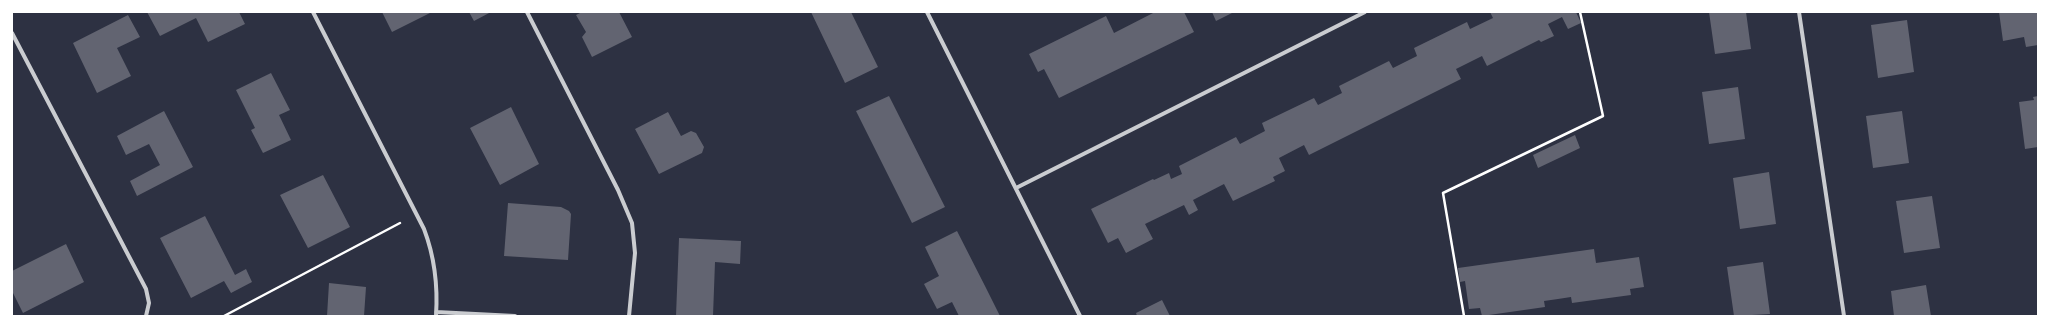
<!DOCTYPE html>
<style>
body{margin:0}
#map{position:relative;width:2050px;height:328px;overflow:hidden;background:#2d3142;font-family:"DM Sans",sans-serif}
canvas{display:block}
.frame{position:absolute;inset:0;border:13px solid #fff;pointer-events:none}
</style>
<div id="map">
<canvas width="2050" height="328"></canvas>
<div class="frame"></div>
</div>
<script>
const g = document.querySelector('canvas').getContext('2d');
g.lineJoin = 'round';
function fill(path, color) {
  g.fillStyle = color;
  g.fill(path, 'evenodd');
}
function trace(path, color, width, dash) {
  g.strokeStyle = color;
  g.lineWidth = width;
  g.lineCap = dash ? 'butt' : 'round';
  g.setLineDash(dash || []);
  g.stroke(path);
}
fill(new Path2D(`
 M147,12h92l6,12 -37,18 -12,-24 -36,18z
 M382,12h50l-40,20z
 M469,12h22l-17,9z
 M582,12h37l13,25 -40,20 -10,-20 4,-5 -10,-17z
 M811,12h40l27,55 -33,16z
 M1155,12h29l10,20 -135,66 -15,-29 -6,3 -9,-18 77,-38 8,17z
 M1212,12h22l-18,9z
 M1490,12h86l5,11 -13,6 -6,-12 -14,7 6,12 -13,6 -2,-2 -52,26 -5,-10 -26,13 5,10 -152,76 -5,-10 -25,13 6,13 -12,6 2,4 -42,20 -9,-17 -31,16 5,10 -9,5 -5,-10 -39,19 8,15 -27,14 -8,-15 -10,5 -17,-34 62,-30 1,1 15,-7 2,6 11,-5 -3,-8 57,-29 4,7 25,-13 -3,-8 52,-25 4,7 24,-12 -3,-7 50,-25 4,7 24,-12 -3,-8 53,-26 3,7 23,-11z
 M1709,12h37l5,37 -36,5z
 M1999,12h39v33l-12,2 -2,-10 -21,4z
 M128,15l12,22 -23,11 14,28 -34,17 -24,-50z
 M1907,20l7,52 -36,6 -7,-53z
 M271,73l19,37 -11,5 12,25 -28,13 -12,-23 4,-2 -19,-38z
 M1738,87l7,52 -36,5 -7,-52z
 M889,96l56,111 -33,16 -56,-112z
 M2038,96v51l-13,2 -6,-47 15,-2 -1,-3z
 M511,107l28,57 -39,21 -30,-57z
 M164,111l29,56 -56,29 -7,-15 30,-16 -11,-21 -23,11 -9,-19z
 M1902,111l7,52 -36,5 -7,-52z
 M668,112l13,24 10,-5 5,2 8,14 -2,6 -43,21 -24,-45z
 M1575,135l5,13 -42,20 -5,-13z
 M1769,172l7,52 -36,5 -7,-51z
 M323,175l27,52 -42,21 -28,-53z
 M1932,196l8,52 -36,5 -8,-52z
 M508,203l53,4 8,4 2,3 -3,46 -64,-4z
 M205,216l30,59 11,-6 6,13 -21,11 -7,-12 -33,17 -31,-60z
 M957,231l28,55 15,30h-41l-7,-14 -15,7 -13,-25 15,-8 -14,-29z
 M679,238l62,3 -1,23 -25,-2 -2,54h-37z
 M66,244l18,38 -61,31 -11,-22v-20z
 M1594,249l2,14 43,-6 5,30 -14,2 1,6 -59,8 -1,-6 -13,2 -14,2 1,6 -63,9 -2,-8 -11,1 -4,-28 -5,1 -2,-14z
 M1763,262l7,52 -36,2 -7,-49z
 M329,283l37,4 -2,29h-37z
 M1926,285l5,31h-37l-3,-25z
 M1162,300l8,16h-33l-1,-3z`), '#626471');
trace(new Path2D(`
 M224,316l176,-93
 M1464,316l-21,-123 160,-77 -23,-104`), '#fff', 2.5);
trace(new Path2D(`
 M313,12l111,217c11,29 14,57 12,87
 M527,12l91,178 14,33 3,30 -6,63
 M927,12l153,304
 M1799,12l45,304
 M12,33l134,256 3,14 -3,13
 M1016,188l349,-176
 M436,312l79,4`), '#caccd0', 4);
</script>
